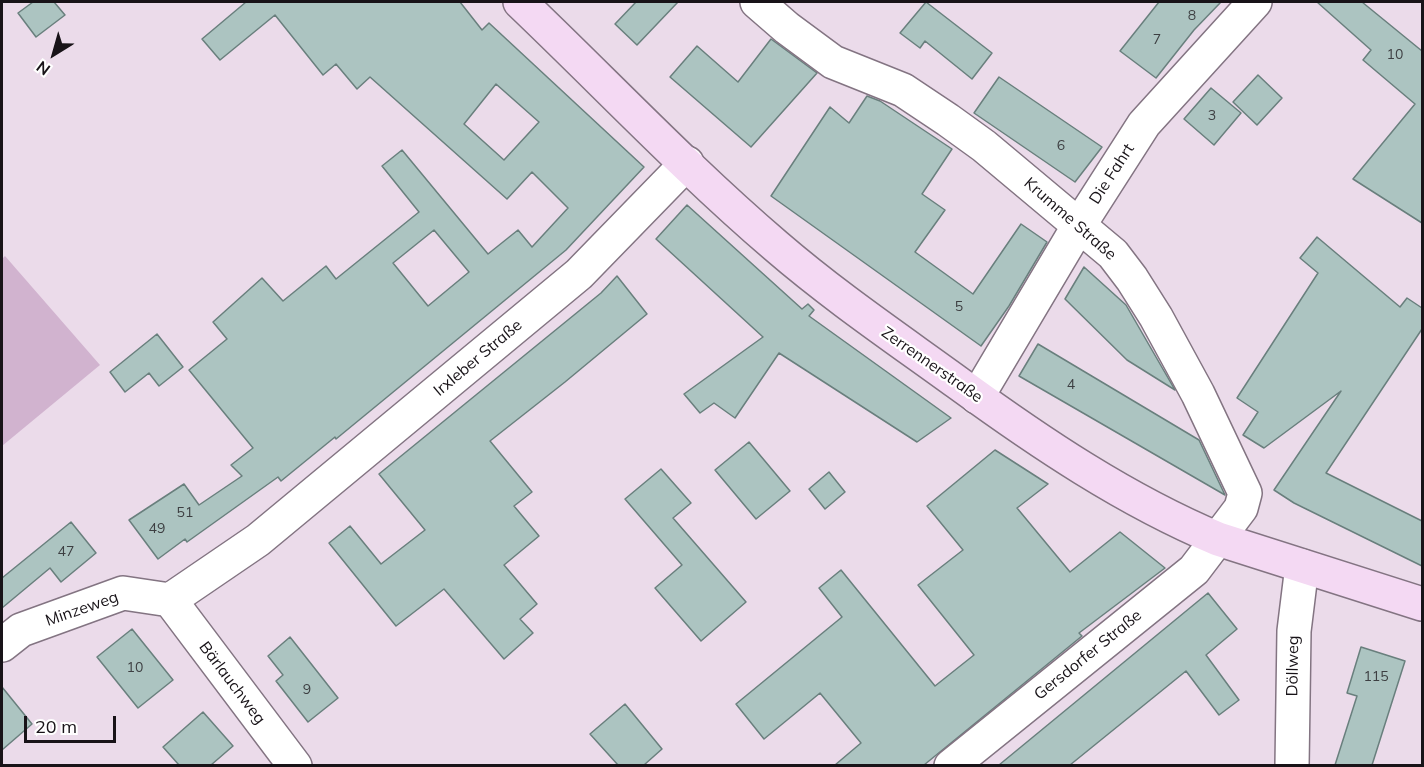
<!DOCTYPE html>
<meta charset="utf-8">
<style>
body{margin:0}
#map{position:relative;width:1424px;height:767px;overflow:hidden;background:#ebdbea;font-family:Mulish,sans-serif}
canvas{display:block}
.frame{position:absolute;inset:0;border:3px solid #181318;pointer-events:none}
.north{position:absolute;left:24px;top:24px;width:60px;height:60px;-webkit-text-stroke:4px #fff;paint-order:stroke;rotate:217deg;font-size:16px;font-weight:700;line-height:24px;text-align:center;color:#181318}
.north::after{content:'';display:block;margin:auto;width:21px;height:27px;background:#181318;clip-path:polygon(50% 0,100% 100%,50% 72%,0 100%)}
.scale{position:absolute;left:24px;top:716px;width:92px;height:27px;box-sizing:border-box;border:3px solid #181318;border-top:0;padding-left:8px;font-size:18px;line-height:21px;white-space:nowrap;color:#181318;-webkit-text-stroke:4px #fff;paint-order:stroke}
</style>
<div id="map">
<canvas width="1424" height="767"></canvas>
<div class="frame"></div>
<div class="north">N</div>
<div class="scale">20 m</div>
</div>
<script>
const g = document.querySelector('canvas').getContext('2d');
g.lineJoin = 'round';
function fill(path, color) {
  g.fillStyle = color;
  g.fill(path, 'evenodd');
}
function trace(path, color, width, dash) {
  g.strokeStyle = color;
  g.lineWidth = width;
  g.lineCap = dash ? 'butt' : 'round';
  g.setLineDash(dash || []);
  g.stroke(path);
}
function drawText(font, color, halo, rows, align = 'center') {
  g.font = font + ' Mulish,sans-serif';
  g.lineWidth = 4.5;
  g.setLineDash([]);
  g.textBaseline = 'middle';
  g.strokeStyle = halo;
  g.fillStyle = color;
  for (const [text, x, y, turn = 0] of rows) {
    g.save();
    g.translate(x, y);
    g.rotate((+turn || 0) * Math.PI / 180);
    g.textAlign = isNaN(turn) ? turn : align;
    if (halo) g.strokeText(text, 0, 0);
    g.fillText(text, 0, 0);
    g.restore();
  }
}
fill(new Path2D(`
 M5,256l95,109 -98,81v-187z`), '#d1b3cf');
const building = new Path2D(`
 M33,2h21l11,13 -29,22 -18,-24z
 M246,2h214l22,28 7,-7 155,144 -78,83 -230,189 -1,-2 -54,44 -3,-4 -91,65 -2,-3 -27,20 -29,-39 55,-36 15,21 43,-29 -11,-11 22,-17 -64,-78 38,-31 -14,-17 49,-44 21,23 43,-35 10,13 83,-67 -37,-46 20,-16 86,104 30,-24 14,17 36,-39 -36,-36 -25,27 -137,-122 -13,12 -21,-25 -13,11 -48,-60 -55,45 -18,-21zM496,84l43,38 -35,38 -40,-36zM434,230l35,42 -41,34 -35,-43z
 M636,2h42l-41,43 -22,-21z
 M926,2l66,51 -20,26 -47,-38 -5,7 -20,-15z
 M1159,2h62l-27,28 -38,48 -36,-27z
 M1317,2h45l60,49v172l-69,-44 62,-75 -52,-44 8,-10z
 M771,39l46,34 -66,74 -81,-70 27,-31 41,36z
 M1258,75l24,23 -25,27 -24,-23z
 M999,77l103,70 -27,35 -101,-69z
 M1211,88l30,25 -27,32 -30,-26z
 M867,96l13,5 72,48 -30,45 23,16 -30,42 58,42 48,-70 26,18 -38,64 -28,40 -210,-150 59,-89 19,16z
 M687,205l115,104 6,-5 6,6 -5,6 142,102 -34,24 -138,-89 -44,65 -21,-15 -14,10 -16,-19 79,-57 -107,-98z
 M1317,237l83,70 7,-9 15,10v21l-96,144 96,48v45l-128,-63 -20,-13 67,-99 -77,57 -21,-13 15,-23 -21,-14 81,-125 -18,-15z
 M1084,267l42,38 49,85 -48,-30 -62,-61z
 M617,276l30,38 -82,68 -75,59 42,51 -18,14 25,30 -35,29 33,39 -17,15 13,14 -29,26 -60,-70 -48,37 -67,-83 21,-17 31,38 44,-34 -46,-56 222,-181z
 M157,334l26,33 -24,19 -10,-13 -24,19 -15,-20z
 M1038,344l161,96 26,55 -206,-119z
 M749,442l41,49 -34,28 -41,-49z
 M995,450l53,34 -31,24 53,64 50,-40 45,36 -86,65 3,3 -158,129h-89l26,-22 -41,-50 -56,46 -28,-35 106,-87 -23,-29 22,-18 94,116 39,-31 -56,-70 45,-35 -36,-44z
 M661,469l30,34 -18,15 73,84 -45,39 -46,-53 27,-23 -57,-66z
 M829,472l16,20 -20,17 -16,-20z
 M71,522l25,31 -35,29 -11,-14 -48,40v-30z
 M1208,593l29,36 -31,26 33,45 -20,15 -33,-44 -116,94h-71z
 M132,629l41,51 -35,28 -41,-51z
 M290,637l48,61 -30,24 -32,-41 7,-6 -15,-19z
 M1361,647l44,14 -33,104h-37l22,-69 -10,-3z
 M2,687l30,37 -30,26z
 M625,704l37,45 -18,16h-26l-28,-31z
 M203,712l30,34 -22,19h-32l-16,-18z`);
fill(building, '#acc4c1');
trace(building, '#697f7d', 1.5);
const street = new Path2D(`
 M757,2l30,26 46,34 70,28 45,30 36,26 129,108 19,25 24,38 42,77 47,99 -4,15 -47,62 -243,196
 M977,397l101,-170 66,-103 111,-122
 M170,600l125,166
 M2,645l19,-15 102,-37 47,7 88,-60 321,-266 108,-111
 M1292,766l2,-135 8,-65`);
const secondary = new Path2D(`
 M520,2c85,81 167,168 256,244 58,50 120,92 182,137 81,59 167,117 260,156l204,65`);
trace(street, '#837482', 36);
trace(secondary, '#837482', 36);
trace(street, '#fff', 33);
trace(secondary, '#f4d9f3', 33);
drawText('14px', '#3d3f42', null, [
 ["8",1192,16],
 ["7",1157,40],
 ["10",1395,55],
 ["3",1212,116],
 ["6",1061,146],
 ["5",959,307],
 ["4",1071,385],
 ["51",185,513],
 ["49",157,529],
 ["47",66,552],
 ["10",135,668],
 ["115",1376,677],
 ["9",307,690]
]);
drawText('16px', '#181318', '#fff', [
 ["Die Fahrt",1112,174,-57],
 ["Krumme Straße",1070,219,41],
 ["Irxleber Straße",478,358,-40],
 ["Zerrennerstraße",932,365,35],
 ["Minzeweg",82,609,-19],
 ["Gersdorfer Straße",1088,655,-39],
 ["Döllweg",1293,666,-89],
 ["Bärlauchweg",232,683,53]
]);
</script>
